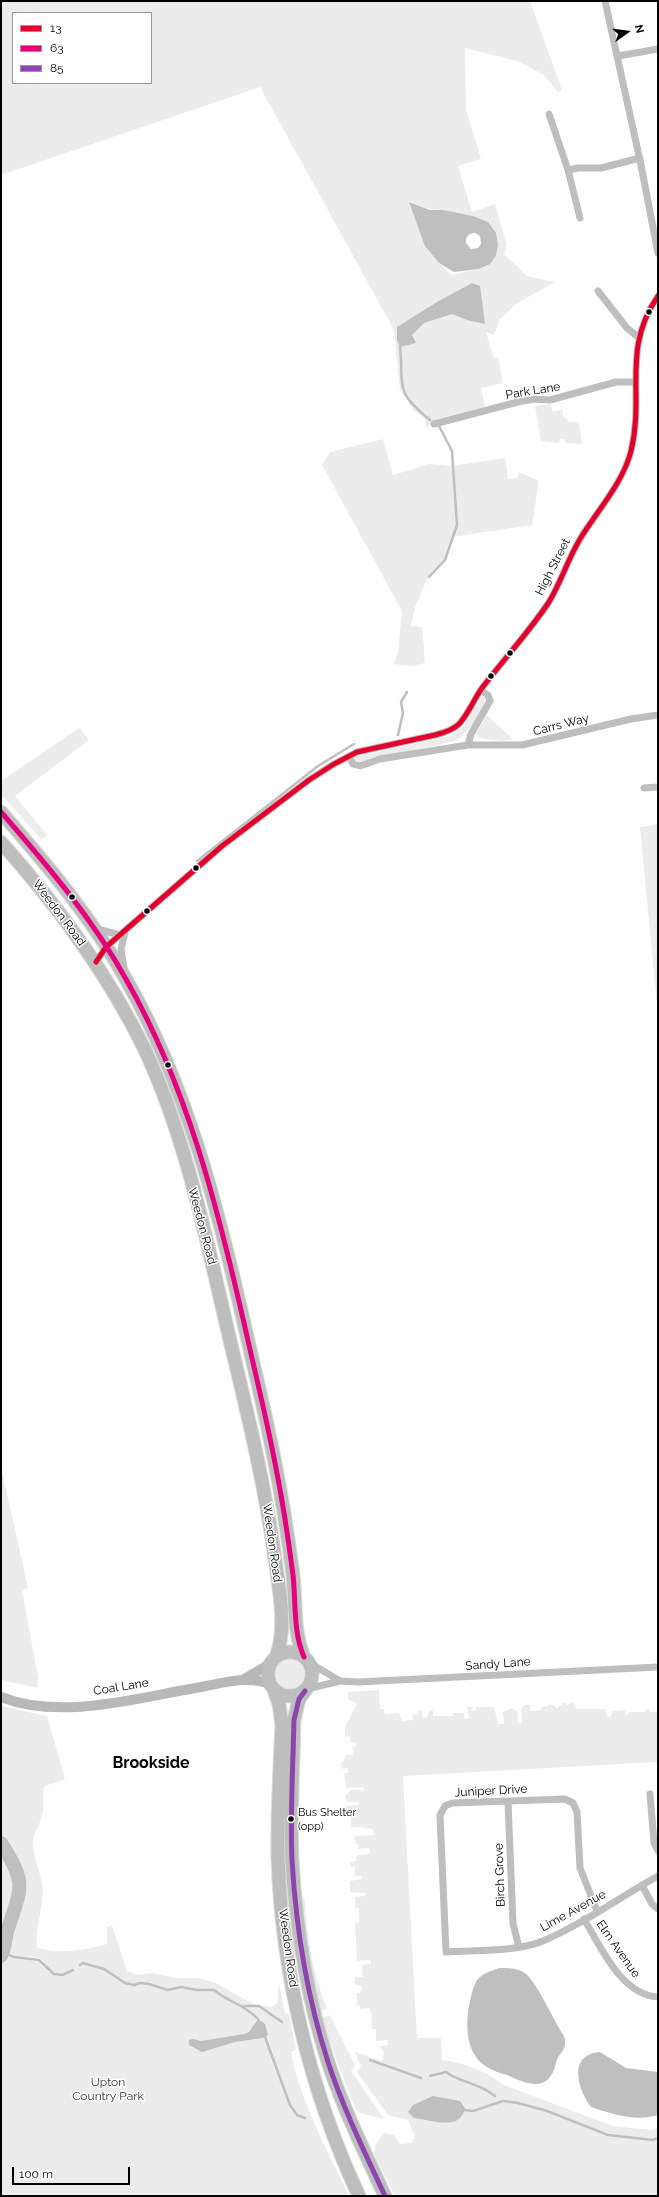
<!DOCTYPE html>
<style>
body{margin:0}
#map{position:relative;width:659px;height:2197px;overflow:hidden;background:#fff;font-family:Raleway,sans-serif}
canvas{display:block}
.frame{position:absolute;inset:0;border:2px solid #000;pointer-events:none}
.legend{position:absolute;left:12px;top:12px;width:140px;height:72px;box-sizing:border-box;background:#fff;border:1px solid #999;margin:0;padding:5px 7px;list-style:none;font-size:12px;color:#000}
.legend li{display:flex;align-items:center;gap:8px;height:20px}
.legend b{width:20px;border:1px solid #999}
.north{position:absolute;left:607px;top:12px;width:40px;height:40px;-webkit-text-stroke:3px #fff;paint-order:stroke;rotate:76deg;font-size:11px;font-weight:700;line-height:16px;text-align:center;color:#000}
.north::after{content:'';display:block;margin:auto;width:14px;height:18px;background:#000;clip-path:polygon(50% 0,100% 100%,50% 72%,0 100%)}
.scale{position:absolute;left:12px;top:2167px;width:118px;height:18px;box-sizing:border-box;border:2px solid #000;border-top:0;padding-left:5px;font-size:12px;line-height:14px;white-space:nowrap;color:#000;-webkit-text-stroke:3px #fff;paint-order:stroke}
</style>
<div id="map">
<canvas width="659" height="2197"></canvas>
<div class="frame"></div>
<ul class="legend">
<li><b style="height:5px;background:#e4002b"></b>13</li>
<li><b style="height:5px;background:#e5007d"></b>63</li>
<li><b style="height:5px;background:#8e44ad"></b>85</li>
</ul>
<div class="north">N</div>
<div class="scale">100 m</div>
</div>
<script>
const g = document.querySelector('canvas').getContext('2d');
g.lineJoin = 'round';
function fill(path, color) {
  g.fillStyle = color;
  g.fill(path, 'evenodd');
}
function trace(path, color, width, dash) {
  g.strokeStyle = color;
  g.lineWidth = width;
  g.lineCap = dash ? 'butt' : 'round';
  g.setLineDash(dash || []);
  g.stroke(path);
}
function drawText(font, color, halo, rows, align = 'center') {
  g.font = font + ' Raleway,sans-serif';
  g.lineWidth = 3;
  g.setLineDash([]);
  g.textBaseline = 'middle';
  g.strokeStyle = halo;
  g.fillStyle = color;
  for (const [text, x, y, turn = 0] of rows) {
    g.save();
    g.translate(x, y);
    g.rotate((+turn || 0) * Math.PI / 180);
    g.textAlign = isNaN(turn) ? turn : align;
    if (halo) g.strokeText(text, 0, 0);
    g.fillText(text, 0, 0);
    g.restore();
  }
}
fill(new Path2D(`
 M1,1h529l32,89 -4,2 -14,-17 -26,-14 -53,-13 1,61 15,50 -23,7 14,46 23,-8 12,41 -3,9 23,22 28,6 -39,22 -16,15 -6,16 -8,-3 8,26 4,-1 5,26 -22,5 4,19 -49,12 -10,9 -1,-10 -11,-7 -14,-22 -6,-59 -134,-243 -259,88zM13,13h138v70h-138zM411,202c19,10 41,10 62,14l23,39 -18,14 -27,6 -12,-12z
 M551,404l2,8 9,-3 2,9h3l1,4h11l3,22 -17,-1v-4l-5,-1 -1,5 -18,-2 -6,-35z
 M383,439l10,36 36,-11 22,2 54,-8 3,21 9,-1 2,-6 20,9 -7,44 -80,12 -8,23 -16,17 -13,30 -4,19 11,1 3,36 -13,3 -18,-2 4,-12 4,-41 -80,-146 8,-13z
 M486,696c1,13 -20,39 -31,45l-96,21 -4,-2 1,-3 95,-21 13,-10 18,-29z
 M487,715l26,24 -11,2 -23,-3 -3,-5z
 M79,728l10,12 -74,56 32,39 -5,5 -41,-46v-13z
 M658,824v192l-18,-189z
 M1,1467l27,121 -6,2 16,87 -1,11 -36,-8z
 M274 1674a16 16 0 1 1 32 0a16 16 0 1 1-32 0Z
 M379,1690l1,19h4l1,5 14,-1 3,8 11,-1 -1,-5 6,-1v-4h3l2,8 4,-1 2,-6 4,-1v6h20v-3h11v6l5,-1 -2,-11h5v4l4,-1v-3h18l4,17h6l-1,-12 9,-4 5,3 1,12h4l-1,-14 4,-4h5v6l11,-1v-3l7,-1v-2l7,2 2,3 2,-3h3l1,-3h3v3l7,-4 2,2 1,5h29l3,8 3,-1 1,-5 13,-1 1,6 3,-4h16l1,-3h4v3h8v50l-255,14 14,262h24l1,22c24,3 43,11 62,25l109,41 38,4 7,-2v68h-263l-21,-42 1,-8 9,-13 10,2 6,9 11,-1 4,-6 -7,-17 -20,-5 -31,-43 4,-6 -6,-14 27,9 2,-8 -4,-7 8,-1 -1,-5 -11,1v-12h-5l1,-12 -2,-9 -10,1v-4h-3v-12h3l2,-4v-3l-7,-2v-7h8l-1,-12 9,-1v-4l-14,1 -2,-38 4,-1v-14h-4v-11l10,-1v-3l-15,-1v-11l12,-2v-3h-7v-9h-4l-1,-5 6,-1 1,-6 13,-1 -1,-6 -11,1v-4l-3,-2 -1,-7 20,-1 -1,-6c-7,0 -14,-3 -22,-2v-12h4v-4l-9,1v-6l13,-1v-3h-12l-2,-7 3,-1 2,-4h14v-3l-18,1 -2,-15h4v-5l-6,1 -1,-7h2l3,-7h7v-8h3v-4l-6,-1v-6l-5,1v-10l12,-23 -9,-5v-7zM465,2108c-5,24 -34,12 -51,10z
 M1,1706l46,10 18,63 -20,7c-4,8 -1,16 -2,24 -1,10 -6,17 -9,26 -4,17 8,37 9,54 0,20 -8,39 -6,58 22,6 44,3 66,-3l4,-1v-17l5,-2 15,46 12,4 13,-2 23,5h24l17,5 37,21 18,3 6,-4 2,-20 6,31h4l7,36 -5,2c9,50 37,98 58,144h-348v-353c7,11 16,23 19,36 4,21 -13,53 -17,73l11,5 31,6c-6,-12 -30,0 -37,-13l16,-60 -6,-23 -17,-30z
 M303,1898h2c1,39 8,75 22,111l-9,3 -17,-108z
 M330,2015l25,50 -4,6 33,48 -24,-6 -5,-5 -35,-90z`), '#ececec');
fill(new Path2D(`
 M409,202l21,8h13l30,6 15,6 8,11 2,12 -2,10 -6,9 -12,5 -24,3 -15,-9 -14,-17zM475,233l5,3 1,8 -3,4 -7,1 -5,-6c-1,-6 3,-10 9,-10z
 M472,283l8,3 5,38 -18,-4 -15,-6 -28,9 -12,12 4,8 -16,4 -3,-7v-13l40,-25z
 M499,1968c9,0 20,0 27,6 11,9 28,47 38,62 4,16 -5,15 -8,27 -7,30 -28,22 -49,12 -7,-2 -14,-4 -20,-8 -22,-13 -22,-43 -17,-66 6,-23 6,-25 29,-33z
 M258,2019l7,5 3,11 -5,3 -28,4 -33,10 -13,-7v-5l4,-1 8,2 43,-7 5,-2z
 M600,2052l26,16 32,4v43c-21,7 -47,-1 -67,-8 -13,-18 -24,-52 9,-55z
 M433,2096l27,5 5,7c-5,24 -33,12 -51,10l-6,-6 5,-7z`), '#bfbfbf');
trace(new Path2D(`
 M400,347c4,40 -6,44 30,73
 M429,577l16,-17 12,-35 -5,-74 -13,-25
 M398,735l5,-22 -2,-11 6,-10
 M197,861l121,-95 36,-22
 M3,1952l11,5 25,3 15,14 8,1 11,-5
 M80,1965l3,-2 21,6 21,14 9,2 6,-2 9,1 19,6 13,-3 16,3h17c14,12 30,14 44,29
 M243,2006h16l23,16
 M265,2037l25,68 7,10 8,3
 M370,2060l51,18
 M430,2076l16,-4c14,11 32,10 49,24
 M464,2110l9,1 30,-10 15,2 29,8 61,24 45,5 5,-2`), '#bfbfbf', 2.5);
trace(new Path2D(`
 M1,1843c27,42 20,44 6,89 -2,8 -2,16 -6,24`), '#bfbfbf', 14);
const highway = new Path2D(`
 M1,812c46,53 92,107 126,169 60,106 90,224 117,342 10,45 21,89 30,135 8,39 14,78 19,117 3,27 0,57 11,82
 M1,842c56,63 106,130 143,206 40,85 60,180 81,271 18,77 38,154 49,233 4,31 14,76 2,105
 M268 1674a22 22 0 1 1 44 0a22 22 0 1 1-44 0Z
 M274,1690l5,14 3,21c-2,44 -5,89 -4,134 4,115 32,232 81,337
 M305,1691l-6,8 -5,21c-1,46 -4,93 -2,140 4,68 15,137 36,202 15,46 37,91 57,134`);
trace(highway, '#dbdbdb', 15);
trace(new Path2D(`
 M605,1l36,164 17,88
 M618,56l40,-7
 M549,114l19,56 12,48
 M568,170l10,-2h23l39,-10
 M598,291l29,37 11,9
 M434,424l84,-22 16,-3 16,1 66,-18h20
 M468,745l3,-11 19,-33 -2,-6 -7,-5
 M349,756l4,8 7,2 20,-7 88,-14h54l109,-26 27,-4
 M644,788l14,-1
 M97,929l23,6
 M96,962l10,-15 116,-101 87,-66 25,-16 23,-12 78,-17c8,-2 18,-5 24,-11 10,-11 15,-25 23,-36 22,-29 47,-56 67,-86 12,-20 19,-43 31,-63 17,-28 43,-56 51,-88 14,-58 -10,-101 27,-155
 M124,968l-3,-19 4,-17
 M310,1663l30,18 18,1 300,-15
 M307,1689l33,-8
 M650,1794l4,49 4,8
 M508,1802l5,122 6,23
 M642,1885l10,19 6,5
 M597,1911l-17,-43 -3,-56 -4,-9 -8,-4 -113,4 -7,3 -5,9 6,137c30,-2 70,0 97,-11 40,-17 77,-44 115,-65
 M584,1919c17,28 37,76 74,78`), '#bebebe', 7);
trace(new Path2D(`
 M244,1679l26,-15
 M1,1697c60,24 139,0 200,-10 23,-4 46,-12 69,-3`), '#b8b8b8', 10);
trace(highway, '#bebebe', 13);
trace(new Path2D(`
 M96,962l10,-15 116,-101 87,-66 25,-16 23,-12 78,-17c8,-2 18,-5 24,-11 10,-11 15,-25 23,-36 22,-29 47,-56 67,-86 12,-20 19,-43 31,-63 17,-28 43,-56 51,-88 14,-58 -10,-101 27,-155`), '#e4002b', 5);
trace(new Path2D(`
 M1,812c46,53 92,107 126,169 60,106 90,224 117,342 10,45 21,89 30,135 8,39 14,78 19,117 3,27 0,57 11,82`), '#e5007d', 5);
trace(new Path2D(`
 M305,1691l-6,8 -5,21c-1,46 -4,93 -2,140 4,68 15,137 36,202 15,46 37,91 57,134`), '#8e44ad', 5);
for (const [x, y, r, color] of [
 [649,312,3.5,"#000"],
 [510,653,3.5,"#000"],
 [491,676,3.5,"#000"],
 [196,868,3.5,"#000"],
 [72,897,3.5,"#000"],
 [147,911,3.5,"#000"],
 [168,1065,3.5,"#000"],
 [291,1819,3.5,"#000"]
]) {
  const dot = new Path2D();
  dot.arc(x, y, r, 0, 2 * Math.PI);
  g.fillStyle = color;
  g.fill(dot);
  trace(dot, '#fff', 1.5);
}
drawText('11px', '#000', '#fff', [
 ["Bus Shelter",298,1813],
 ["(opp)",298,1827]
], 'left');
drawText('12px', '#000', '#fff', [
 ["Park Lane",533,391,-9],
 ["High Street",553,567,-63],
 ["Carrs Way",561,725,-14],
 ["Weedon Road",59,913,53],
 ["Weedon Road",202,1226,75],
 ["Weedon Road",272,1543,82],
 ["Sandy Lane",498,1664,-4],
 ["Coal Lane",121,1687,-9],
 ["Juniper Drive",491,1791,-3],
 ["Birch Grove",500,1875,-92],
 ["Lime Avenue",573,1911,-29],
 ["Weedon Road",288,1948,82],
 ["Elm Avenue",618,1949,55]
]);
drawText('12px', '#333', '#fff', [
 ["Upton",108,2082],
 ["Country Park",108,2096]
]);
drawText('bold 16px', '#000', '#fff', [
 ["Brookside",151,1763]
]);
</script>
